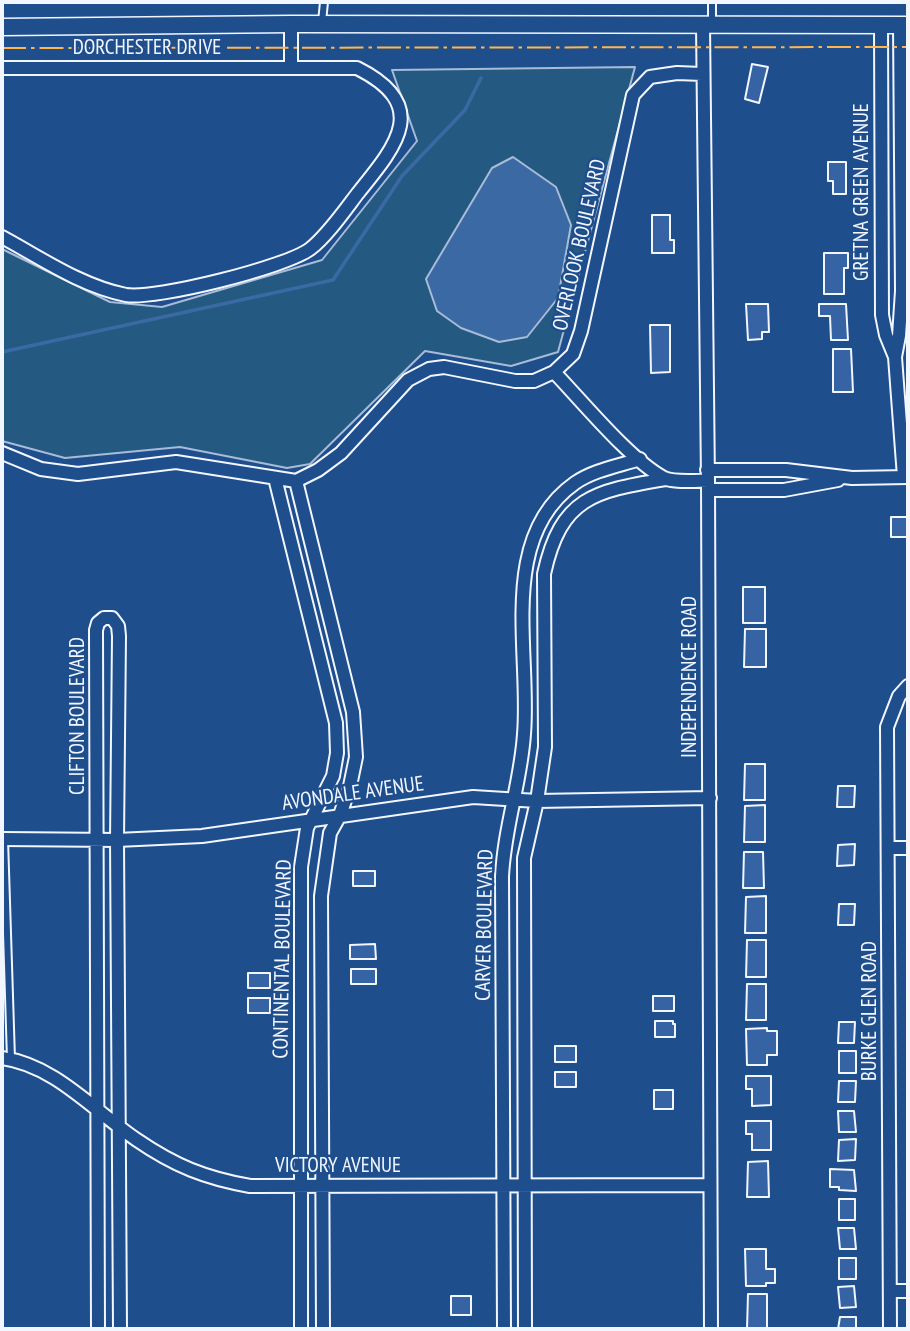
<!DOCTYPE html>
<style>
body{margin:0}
#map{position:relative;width:910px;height:1331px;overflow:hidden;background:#1f4e8c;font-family:"PT Sans Narrow",sans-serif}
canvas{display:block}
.frame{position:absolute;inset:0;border:4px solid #f2f6ff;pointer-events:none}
</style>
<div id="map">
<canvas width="910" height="1331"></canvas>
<div class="frame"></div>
</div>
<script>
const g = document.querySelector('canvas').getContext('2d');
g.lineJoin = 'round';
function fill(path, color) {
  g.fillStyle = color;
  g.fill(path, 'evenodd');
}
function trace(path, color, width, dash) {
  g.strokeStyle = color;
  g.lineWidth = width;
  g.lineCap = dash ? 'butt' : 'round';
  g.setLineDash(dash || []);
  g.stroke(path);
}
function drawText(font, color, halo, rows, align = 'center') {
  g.font = font + ' "PT Sans Narrow",sans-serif';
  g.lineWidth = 5;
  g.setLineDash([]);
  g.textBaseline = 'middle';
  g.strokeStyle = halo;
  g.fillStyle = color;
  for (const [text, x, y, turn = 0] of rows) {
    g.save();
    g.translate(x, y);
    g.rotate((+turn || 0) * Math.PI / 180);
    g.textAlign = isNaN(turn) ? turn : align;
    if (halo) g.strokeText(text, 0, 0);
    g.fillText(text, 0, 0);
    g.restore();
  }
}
const green = new Path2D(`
 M635,67l-77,285 -47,14 -86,-15 -115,113 -23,4 -107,-21 -115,11 -63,-17v-192l108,53 52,5 160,-47 95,-119 -25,-71z`);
fill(green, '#245a82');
trace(green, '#a8bbd7', 2);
const water = new Path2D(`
 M513,157l43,30 15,38 -13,73 -31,39 -28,5 -38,-14 -24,-17 -11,-32 66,-111z`);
fill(water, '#3b69a3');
trace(water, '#a8bbd7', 2);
trace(new Path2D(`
 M2,352l331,-72 69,-104 63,-66 16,-32`), '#3b69a3', 3.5);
const building = new Path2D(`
 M752,64l16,3 -9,36 -14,-4z
 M828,162h18v32h-13v-13h-5z
 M652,215h18v25h4v13h-22z
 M824,253h24v15h-4v26h-20z
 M746,304h22l1,28h-7v7l-14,1z
 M819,304h27l2,36h-17l-1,-24h-11z
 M650,325h20v47l-19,1z
 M833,349h18l2,43h-20z
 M891,517h17v20h-17z
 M743,587h22v36h-22z
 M745,629h21v38h-22z
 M745,764h20v36h-21z
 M838,786h17l-1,21h-17z
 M765,805v37h-21l1,-36z
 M855,844l-1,21 -17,1 1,-21z
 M744,852h19l1,36h-21z
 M353,871h22v15h-22z
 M766,896v37h-21l1,-36z
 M839,904h16l-1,21h-16z
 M747,940h19v37h-20z
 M375,944l1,15h-26v-14z
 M351,969h25v15h-25z
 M248,973h22v15h-22z
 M747,984h19v36h-20z
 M653,996h21v15h-21z
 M248,998h22v15h-22z
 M655,1021h18v3h2v13h-20z
 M839,1022h16l-1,21h-16z
 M767,1028v3h10v24h-10v10h-20l-1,-36z
 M555,1046h21v16h-21z
 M839,1051h17v22h-17z
 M555,1072h21v15h-21z
 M746,1076h25v29l-19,1v-17h-6z
 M839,1081h17l-1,21h-17z
 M654,1090h19v19h-19z
 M838,1111h16l2,21h-17z
 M746,1121h25v29h-19v-16h-6z
 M856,1139l-1,21 -17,1 1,-21z
 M768,1161l1,36h-22l1,-35z
 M830,1169l24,1 2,21 -17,-1v-3h-9z
 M839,1199h16v21h-16z
 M838,1228h16l2,21h-16z
 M745,1249h21v20h9v14h-9v3h-20z
 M839,1258h17v21h-17z
 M854,1286l2,21 -16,1 -2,-21z
 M748,1294h19v35h-20z
 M451,1296h20v19h-20z
 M840,1317h16v11l-18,1z`);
fill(building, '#3563a3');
trace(building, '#f2f6ff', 2);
const lane = new Path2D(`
 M712,2v21
 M322,22l2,-20
 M4,839l7,220`);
const street = new Path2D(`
 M291,24v43
 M703,25l5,456 3,848
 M881,25l1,290 4,20 9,22
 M900,25l2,266 -3,45 -4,21 9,120
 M2,68h355c74,37 40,77 1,125 -13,17 -31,43 -48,56 -24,18 -155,51 -184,46 -45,-9 -85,-37 -124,-58
 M554,372c27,28 77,89 110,106 11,5 31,2 44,3
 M2,453l39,16 37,5 98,-12 120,19 22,-11 23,-17 67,-73 21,-11 15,-2 71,14h19l20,-9 19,-18 8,-23 52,-236 17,-18 27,-4 25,1
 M707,470h79l66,8 56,-1
 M275,478l61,245 1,30 -4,23 -26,52 -6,39v462
 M296,481l57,231 3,45 -6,29 -10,29 -10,18 -9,63 2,433
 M708,490h76l54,-10
 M2,839l115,1 85,-4 271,-39 64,4 173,-3
 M888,848h20
 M2,1058c53,7 92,53 135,82 38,26 68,38 113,46l460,-1
 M890,1291h18
 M98,1329l-2,-699 2,-7 6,-5h8l6,8 1,10 -2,204 3,489
 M504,1329l-2,-452c2,-49 19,-95 22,-143 7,-82 -27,-196 51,-251 19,-13 43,-17 65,-24
 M525,1329l-1,-471 13,-57 8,-54 -1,-173c17,-78 51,-83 122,-95
 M890,1329l-3,-602 12,-31 9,-10`);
const secondary = new Path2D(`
 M2,27l289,-3 617,1`);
trace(lane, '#f2f6ff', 10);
trace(street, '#f2f6ff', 16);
trace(secondary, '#f2f6ff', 19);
trace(lane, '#1f4e8c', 6);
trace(street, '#1f4e8c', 12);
trace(secondary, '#1f4e8c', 16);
trace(new Path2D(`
 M2,48l906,-1`), '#ffb74d', 2, [24, 5, 3.5, 5]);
drawText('21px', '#f2f6ff', '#1f4e8c', [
 ["DORCHESTER DRIVE",147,48],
 ["GRETNA GREEN AVENUE",862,192,-90],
 ["OVERLOOK BOULEVARD",580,245,-77],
 ["INDEPENDENCE ROAD",690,677,-90],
 ["CLIFTON BOULEVARD",78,716,-90],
 ["AVONDALE AVENUE",353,794,-8],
 ["CARVER BOULEVARD",485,925,-89],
 ["CONTINENTAL BOULEVARD",283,959,-89],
 ["BURKE GLEN ROAD",870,1011,-90],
 ["VICTORY AVENUE",338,1166]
]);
</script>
